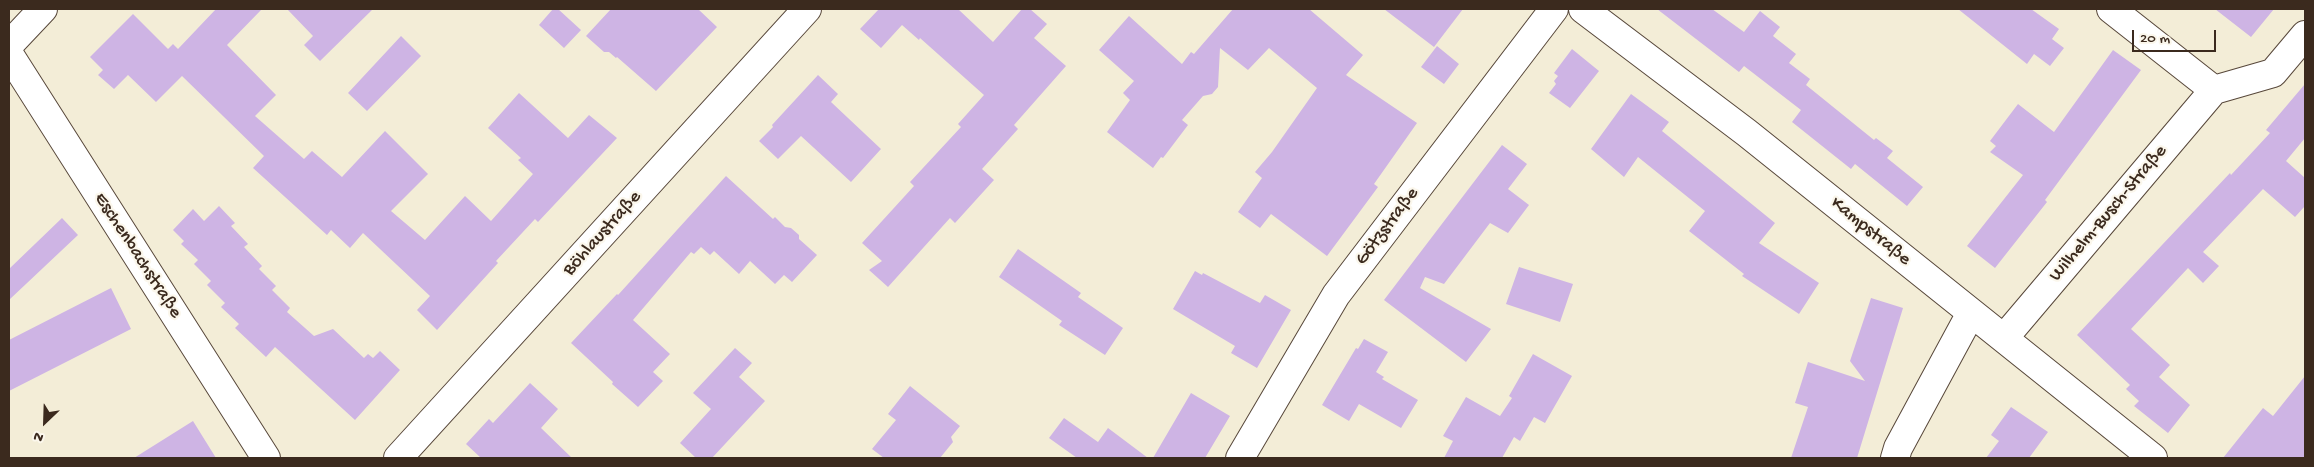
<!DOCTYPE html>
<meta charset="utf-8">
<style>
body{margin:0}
#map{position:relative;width:2314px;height:467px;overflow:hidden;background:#f3edd7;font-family:"Gochi Hand",sans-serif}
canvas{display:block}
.frame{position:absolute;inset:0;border:10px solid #3b2a1e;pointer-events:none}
.north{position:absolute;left:20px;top:397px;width:50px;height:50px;-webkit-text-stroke:4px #fbf7ec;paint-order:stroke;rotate:204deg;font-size:14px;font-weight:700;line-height:20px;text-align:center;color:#3b2a1e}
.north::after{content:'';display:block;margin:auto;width:18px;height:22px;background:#3b2a1e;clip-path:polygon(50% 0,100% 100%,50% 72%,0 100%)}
.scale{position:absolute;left:2132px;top:30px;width:84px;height:22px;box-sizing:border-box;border:2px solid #3b2a1e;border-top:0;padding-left:6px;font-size:15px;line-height:18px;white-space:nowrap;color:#3b2a1e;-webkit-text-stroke:4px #fbf7ec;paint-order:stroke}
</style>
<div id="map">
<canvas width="2314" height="467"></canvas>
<div class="frame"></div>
<div class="north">N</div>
<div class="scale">20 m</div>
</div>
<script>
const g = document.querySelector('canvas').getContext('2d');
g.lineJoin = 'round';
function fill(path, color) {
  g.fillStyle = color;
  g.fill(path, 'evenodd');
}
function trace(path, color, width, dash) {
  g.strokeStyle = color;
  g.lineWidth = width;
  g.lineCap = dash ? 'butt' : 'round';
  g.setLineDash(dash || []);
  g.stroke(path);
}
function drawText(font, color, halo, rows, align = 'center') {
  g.font = font + ' "Gochi Hand",sans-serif';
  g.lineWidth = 4.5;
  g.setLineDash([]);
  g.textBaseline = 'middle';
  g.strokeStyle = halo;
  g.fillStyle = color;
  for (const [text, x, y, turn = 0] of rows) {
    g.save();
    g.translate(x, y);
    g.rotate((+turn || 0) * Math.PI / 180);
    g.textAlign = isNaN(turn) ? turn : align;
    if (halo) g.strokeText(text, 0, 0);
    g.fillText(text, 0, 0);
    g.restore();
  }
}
fill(new Path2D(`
 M216,9h46l-35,36 49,50 -21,21 49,43 8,-8 30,26 43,-46 43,43 -37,37 34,29 40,-44 26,25 42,-47 -15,-14 3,-2 -33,-30 31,-35 49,45 21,-23 28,23 -79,84 -3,-3 -39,42 2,2 -61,67 -20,-20 13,-14 -67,-63 -13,15 -19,-18 -4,5 -74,-67 11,-12 -82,-80 -26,26 -28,-27 -14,14 -16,-14 5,-5 -13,-13 43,-43 35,35 5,-5 5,5z
 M287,9h86l-53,52 -16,-16 9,-9z
 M553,9h5l23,21 -17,18 -25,-23z
 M611,9h87l19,18 -61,64 -39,-34 -1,1 -7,-6h-5l-18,-16z
 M879,9h79l35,33 29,-33h8l17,15 -13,14 32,28 -52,59 4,4 -36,40 12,11 -39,43 -5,-5 -62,69 -19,-17 13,-9 -20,-18 52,-57 -4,-4 51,-55 -3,-3 26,-29 -64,-57 -1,2 -17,-15 -21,23 -21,-19z
 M1233,9h76l54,46 -17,20 71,48 -43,61 4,3 -51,69 -56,-42 -11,14 -22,-16 24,-34 -7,-6 17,-20 45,-64 -48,-40 -21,22 -28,-22 -2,39 -6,7 -9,2 -21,24 6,5 -25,33 -2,-1 -8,11 -46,-36 23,-32 -7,-7 11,-12 -35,-31 30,-34 53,48 9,-12 3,2z
 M1384,9h79l-29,38z
 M1657,9h55l32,23 16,-21 20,16 -7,9 23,18 -7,9 21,16 -4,6 68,55 2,-2 17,13 -6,7 36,29 -16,19 -52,-42 -4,5 -59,-47 9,-12 -57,-44 -5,6z
 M1958,9h73l28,20 -7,10 12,9 -14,18 -16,-12 -7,10z
 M2215,9h59l-23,28z
 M401,36l20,20 -54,55 -19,-18z
 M1437,46l22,18 -15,20 -23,-17z
 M1572,49l27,22 -29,37 -21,-15 7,-9 -2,-3 4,-5 -4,-3z
 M2113,50l28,20 -96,130 2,2 -52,66 -28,-22 56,-71 -33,-23 6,-6 -6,-5 28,-37 36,28z
 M818,75l20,19 -7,8 50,47 -30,33 -50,-46 -23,23 -19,-18 14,-14 -1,-2z
 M2305,84v54l-19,23 19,17v28l-10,11 -32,-28 -60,63 16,14 -16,17 -15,-15 -57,61 39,36 -11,12 31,28 -22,28 -34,-27 5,-5 -13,-12 4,-4 -53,-50 153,-162 1,2 39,-42 -4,-3z
 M1631,94l38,28 -7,9 113,92 -16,20 60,40 -20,31 -57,-38 2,-2 -55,-43 16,-20 -67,-54 -14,20 -33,-28z
 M1502,145l25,19 -19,25 21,16 -21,28 -18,-10 -46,61 -19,-7 -5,11 71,41 -25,33 -82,-62z
 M726,176l47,43 2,-2 10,10 6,1 8,7v4l18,16 -25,27 -8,-7 -9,9 -25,-23 -11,13 -25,-23 -4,4 -9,-8 -7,7 -3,-2 -58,68 37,34 -17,18 10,9 -25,26 -26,-23 1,-2 -42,-39 46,-49 1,1z
 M219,206l16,17 -4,3 17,18 -4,3 18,19 -3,3 17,17 -4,4 18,18 -3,4 27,24 19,-7 31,29 4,-4 5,4 7,-7 20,19 -45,50 -80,-73 -9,10 -31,-29 4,-4 -18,-17 4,-4 -18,-18 4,-4 -17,-17 4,-4 -17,-16 3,-3 -11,-11 20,-21 11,12z
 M62,218l16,17 -69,65v-31z
 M1018,249l63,44 -3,4 45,31 -18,27 -46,-30 3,-4 -63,-44z
 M1519,267l54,17 -13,38 -54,-18z
 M1195,271l7,4 1,-2 57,30 5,-8 26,15 -34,58 -26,-15 4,-7 -62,-37z
 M111,288l20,41 -122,62v-51z
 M1871,298l32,10 -46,150h-66l17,-51 -13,-4 13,-41 57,19 -15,-20z
 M1364,339l24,13 -12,20 8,5 -2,2 36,21 -17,28 -42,-24 -10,17 -27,-16 34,-57 2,1z
 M735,348l17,15 -13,14 26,24 -53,57h-16l-16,-15 31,-34 -18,-16z
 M1533,354l39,22 -27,47 -11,-6 -14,24 -6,-4 -12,21h-58l9,-17 -10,-5 23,-39 34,19 12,-18 -3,-2z
 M2305,376v82h-82l40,-50 10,8z
 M530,383l28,26 -17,19 31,30h-91l-15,-14 23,-25 4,4z
 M910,386l50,40 -9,11 2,5 -13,16h-56l-12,-9 24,-29 -8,-6z
 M1191,393l39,23 -25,42h-52z
 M2011,407l37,25 -19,26h-43l13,-17 -8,-6z
 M1064,418l34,24 10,-14 40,30h-71l-28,-20z
 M193,421l23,37h-82z`), '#ceb4e4');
const minor = new Path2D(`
 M1583,9l164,124 406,325
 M2111,9l103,81
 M9,45l34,-36
 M9,54l257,404
 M2004,338l210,-248 59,-17 32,-38
 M398,458l409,-449
 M1240,458l96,-163 218,-286
 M1895,458l3,-10 73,-135`);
trace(minor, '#57473a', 30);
trace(minor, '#fff', 28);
drawText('19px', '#3b2a1e', '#fbf7ec', [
 ["Wilhelm-Busch-Straße",2109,214,-50],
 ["Götzstraße",1388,227,-53],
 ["Kampstraße",1870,232,39],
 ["Böhlaustraße",603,234,-48],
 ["Eschenbachstraße",137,256,57]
]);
</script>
